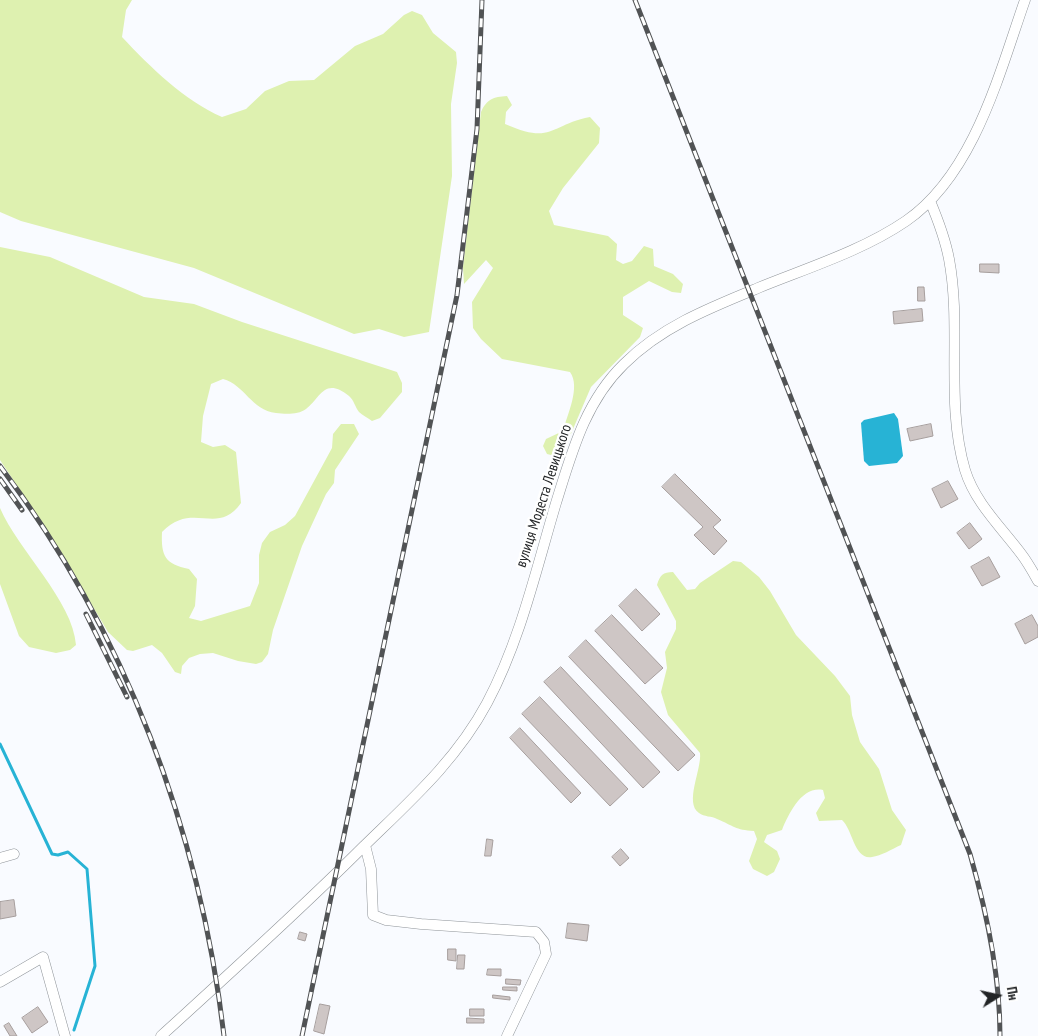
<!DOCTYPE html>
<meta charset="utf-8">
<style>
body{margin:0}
#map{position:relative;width:1038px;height:1036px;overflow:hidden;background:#f9fbff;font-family:"PT Sans Narrow",sans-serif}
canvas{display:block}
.north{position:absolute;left:973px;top:971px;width:50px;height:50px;-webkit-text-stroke:4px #fff;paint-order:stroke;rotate:80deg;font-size:14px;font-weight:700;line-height:20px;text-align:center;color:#222426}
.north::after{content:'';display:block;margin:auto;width:18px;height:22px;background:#222426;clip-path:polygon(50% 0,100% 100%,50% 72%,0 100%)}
</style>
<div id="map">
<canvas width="1038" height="1036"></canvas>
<div class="north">Пн</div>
</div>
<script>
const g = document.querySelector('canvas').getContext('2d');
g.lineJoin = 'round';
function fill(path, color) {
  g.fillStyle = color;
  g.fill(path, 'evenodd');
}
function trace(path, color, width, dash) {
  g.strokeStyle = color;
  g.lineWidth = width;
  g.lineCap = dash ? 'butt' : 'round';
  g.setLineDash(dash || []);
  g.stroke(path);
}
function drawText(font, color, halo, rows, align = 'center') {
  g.font = font + ' "PT Sans Narrow",sans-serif';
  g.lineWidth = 5;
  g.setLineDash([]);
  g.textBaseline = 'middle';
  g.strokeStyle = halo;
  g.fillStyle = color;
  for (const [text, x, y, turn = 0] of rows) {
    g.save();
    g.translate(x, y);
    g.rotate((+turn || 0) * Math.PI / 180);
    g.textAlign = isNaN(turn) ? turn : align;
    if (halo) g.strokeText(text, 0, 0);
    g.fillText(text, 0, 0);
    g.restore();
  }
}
fill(new Path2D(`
 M0,0h132l-6,10 -4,27c29,31 62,63 100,80l24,-8 19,-18 24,-10 25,-1 41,-34 28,-12 21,-19 8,-4 10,4 11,18 23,19 1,11 -6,41 1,72 -23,156 -25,5 -25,-8 -25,5 -160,-66 -173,-47 -21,-9z
 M507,96l5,9 -6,7 -1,12c48,21 44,1 85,-7l10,11 -1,15 -36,45 -14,23 5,14 54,11 9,8 -1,16 7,4 9,-3 12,-15 9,3 1,17 19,8 10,10 -2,9 -9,-1 -23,-11 -26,16v18l20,13 -3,9 -49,50 -27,63 -2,4 -7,2 -8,-2 -4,-8 3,-7 17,-8c4,-16 18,-44 7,-59l-68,-13 -21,-20 -8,-11 -1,-26 21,-34 -7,-8 -22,24 -1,-17 18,-155c6,-13 12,-15 26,-16z
 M0,247l50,10 94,40 50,7 48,18 155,50 5,11v9l-22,26 -8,3c-4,-3 -10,-6 -13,-9 -4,-5 -5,-12 -10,-16 -25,-20 -29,3 -43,13 -8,6 -21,5 -30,4 -25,-3 -31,-28 -53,-34l-12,5 -8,32 -2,26 12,5 12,-2 11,7 5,51c-24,34 -48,-3 -79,29 -1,24 3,32 27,37l8,10 -2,27 -6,12 12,3 49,-15 9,-23v-28l3,-12 8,-11 15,-7 10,-9 37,-68 1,-14 8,-10h13l5,10 -24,36 -1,13 -8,11 -24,52 -29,84 -5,24 -6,8 -6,2 -18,-3 -25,-8 -13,1 -11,4 -7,8 -1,8 -6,-2 -13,-19 -10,-8 -19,6 -6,-1 -19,-18 -53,-89 -55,-83z
 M0,508c18,42 73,93 76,137l-6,5 -14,3 -27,-6 -10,-11 -19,-52z
 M733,561l8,1 18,15 11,14 26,44 39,41 15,20 2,19 8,27 19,27 13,41 14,20 -5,15c-9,4 -20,11 -29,12 -18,3 -19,-27 -30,-37l-23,1 -3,-8 9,-15 -2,-8c-21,-4 -34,23 -41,40l-15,5 -3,7 13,9 3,8 -6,13 -7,4 -14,-7 -4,-8 8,-22 -3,-8c-19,-1 -20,-5 -37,-12 -5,-3 -13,-2 -18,-6 -15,-10 3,-44 1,-60l-32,-38 -7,-23 6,-24 -2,-16 11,-23v-8l-19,-36c3,-10 6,-13 16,-13l14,18 8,-1 5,-6z`), '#def1b0');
fill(new Path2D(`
 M894,413l4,6 5,37 -6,7 -28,3 -5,-5 -3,-38 3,-3z`), '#27b3d5');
trace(new Path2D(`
 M0,744l52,110 6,1 10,-3 19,17 8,97 -21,64`), '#27b3d5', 3);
const building = new Path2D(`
 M980,264h19v9l-19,-1z
 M918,287h6l1,14h-7z
 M922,309l1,12 -29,3 -1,-12z
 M931,424l2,12 -23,5 -3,-12z
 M675,474l46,46 -8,7 14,14 -13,14 -20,-20 9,-8 -41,-40z
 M948,481l10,18 -17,9 -9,-19z
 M970,523l12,16 -13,10 -12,-16z
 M989,557l11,20 -18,9 -11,-19z
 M636,589l24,25 -18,17 -23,-25z
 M612,615l51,53 -18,16 -50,-53z
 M1032,615l6,11v11l-13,7 -10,-20z
 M586,640l109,115 -17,16 -109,-114z
 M561,667l99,105 -17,16 -99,-106z
 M540,697l88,92 -18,17 -88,-92z
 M520,728l61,65 -10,10 -61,-65z
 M487,839l6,1 -2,16h-6z
 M621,849l8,9 -9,8 -8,-9z
 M14,900l2,16 -16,3v-17z
 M568,923l21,2 -2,16 -21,-3z
 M300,932l7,2 -2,7 -7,-2z
 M448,949h8v12l-8,-1z
 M458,955h7l-1,14h-7z
 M488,969h13v7l-14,-1z
 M506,979l15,1 -1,5 -14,-1z
 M503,987h14v4l-14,-1z
 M493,995l17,2v3l-17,-2z
 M320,1004l10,2 -6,28 -10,-3z
 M38,1007l10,15 -16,11 -10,-15z
 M470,1009h14v7h-14z
 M467,1018l17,1v4h-17z
 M9,1023l8,13h-7l-6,-10z`);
fill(building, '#cec6c5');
trace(building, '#a69e9d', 1);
const minor = new Path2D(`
 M930,201c8,19 15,37 19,58 13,69 -4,143 16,211 10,33 37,58 57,85 6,8 11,17 16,26
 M365,845l6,24 2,46 13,5 35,4 115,8 8,10 2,12 -39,82
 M0,858l14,-4
 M0,982l43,-25 22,79
 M161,1036c68,-62 137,-124 202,-189 46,-45 93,-86 124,-144 33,-62 49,-133 69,-200 16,-51 29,-101 68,-139 37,-37 85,-56 134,-76 49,-20 104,-37 148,-67 68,-47 93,-147 119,-221`);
trace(minor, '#8f9499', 11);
trace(minor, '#fff', 10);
const rail = new Path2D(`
 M635,0l335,854c17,59 30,120 30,182
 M0,466c125,165 200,365 224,570
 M0,479l22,31
 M86,614l41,83
 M302,1036l155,-741 20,-166 5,-129`);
trace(rail, '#515355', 5);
trace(rail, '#fff', 3, [9]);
drawText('15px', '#222426', '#fff', [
 ["вулиця Модеста Левицького",544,496,-72]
]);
</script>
